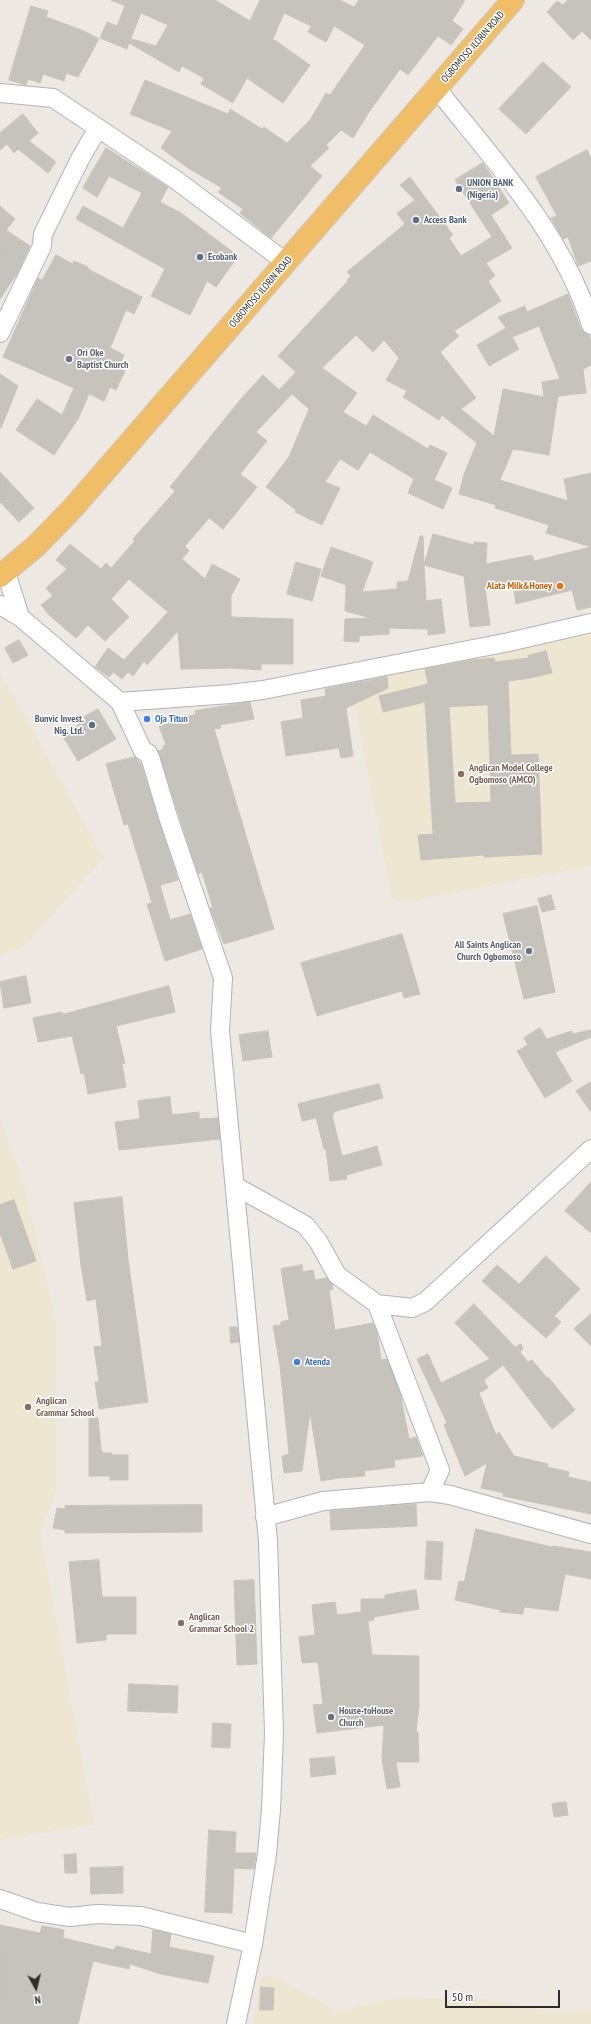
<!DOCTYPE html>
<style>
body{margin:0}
#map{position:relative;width:591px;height:2024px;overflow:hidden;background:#ede8e1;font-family:"PT Sans Narrow",sans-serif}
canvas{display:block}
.north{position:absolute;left:16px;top:1968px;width:40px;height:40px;-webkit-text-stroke:3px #fff;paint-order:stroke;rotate:172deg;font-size:11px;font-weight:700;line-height:16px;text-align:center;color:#2d2d2d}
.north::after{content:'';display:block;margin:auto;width:14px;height:18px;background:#2d2d2d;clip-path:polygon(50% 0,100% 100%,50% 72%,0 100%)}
.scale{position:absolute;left:445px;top:1990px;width:115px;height:18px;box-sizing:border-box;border:2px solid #2d2d2d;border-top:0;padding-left:5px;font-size:12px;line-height:14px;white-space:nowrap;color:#2d2d2d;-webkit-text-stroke:3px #fff;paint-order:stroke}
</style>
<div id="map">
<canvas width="591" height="2024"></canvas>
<div class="north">N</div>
<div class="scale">50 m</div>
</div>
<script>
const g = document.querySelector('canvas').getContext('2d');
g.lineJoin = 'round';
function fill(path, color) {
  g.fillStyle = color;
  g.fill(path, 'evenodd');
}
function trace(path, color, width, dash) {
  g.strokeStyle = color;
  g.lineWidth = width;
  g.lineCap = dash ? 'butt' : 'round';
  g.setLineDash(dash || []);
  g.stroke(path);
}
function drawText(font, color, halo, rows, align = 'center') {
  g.font = font + ' "PT Sans Narrow",sans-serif';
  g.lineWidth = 3;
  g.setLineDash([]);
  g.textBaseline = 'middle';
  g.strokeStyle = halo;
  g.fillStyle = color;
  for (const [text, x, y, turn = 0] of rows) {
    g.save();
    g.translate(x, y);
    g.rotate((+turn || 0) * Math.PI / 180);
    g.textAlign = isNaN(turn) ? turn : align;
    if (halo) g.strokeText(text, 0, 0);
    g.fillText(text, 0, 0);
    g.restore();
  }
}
fill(new Path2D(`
 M591,631v235l-184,36 -15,-3 -42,-220z
 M0,672l104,186 -81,89 -23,9z
 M0,1119l22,58 34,145v170l-16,41 54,291 -94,16z
 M261,1975l15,2 62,35 43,-11 19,-2 75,-1 87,15 29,-4v15h-338z`), '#ede6d1');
const building = new Path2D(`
 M111,0h104l35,21 10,-21h80l14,7 5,-7h106l-13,21 11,8 -12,16 -13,-9 -30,39 -8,-6 -31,43 -16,26 -12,-8 -15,15 3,3 -19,18 12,10 -51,62 -31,-25 3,-4 -25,-17 4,-4 -34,-20 -27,-20 11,-17 -42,-17 15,-34 83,34 2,-5 32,20 2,-2 23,16 23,-23 16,-27 4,2 35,-50 -31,-19 -8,16 -18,-10 3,-6 -27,-13 -11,26 37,26 -27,38 -36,-25 -14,25 -32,-19 3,-6 -22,-12 -3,6 -50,-29 -2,6 -27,-11 7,-16 10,4 8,-20zM141,13l27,12 -12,21 -25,-7z
 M568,0h23v40l-9,-9 -9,9 -26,-28 10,-11 6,4z
 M31,6l17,5 -2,6 38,14 15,8 -21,38 -12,-4 -2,8 -21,-7 -3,9 -12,-4 -2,6 -17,-5z
 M543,62l28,25 -45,47 -27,-25z
 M23,114l15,19 -9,8 27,21 -8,11 -30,-24 -4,4 -7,-9 -7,6v-17z
 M106,148l62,39 -8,15 21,11 57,43 -22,31 -9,-6 -17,34 -39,-19 14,-27 -89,-50 7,-13 40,22 19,-35 -33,-17 -12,21 -14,-9z
 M587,150l4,8v103l-13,5 -10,-29 -5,2 -12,-21 6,-2 -21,-39z
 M483,163l26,40 -18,12 21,33 -26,15 9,13 -7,5 13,20 -47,30 5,5 -19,16 36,46 -15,11 33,27 9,-47 41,8 -2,-15 18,-3 -21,-53 -27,11 7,12 -30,17 -12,-21 29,-17 -8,-11 27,-11 2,6 41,-18 13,35 8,6 2,6v24l-8,4 3,24 -28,3 -9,59 -36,-6 -13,31 68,21 -4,-22 27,-6v134l-14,3 -5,-20 -56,14 -3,-20 -28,3 5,38 -20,2 -6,-51 -40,-11 2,36 15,-2 4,34 -17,2v-6l-39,-1v6l-30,2v6l-15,-1 1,-22 26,-1 -26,-7 1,-26 -25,-9 10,-29 42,15 -11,30 35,-3v-7l11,-1 12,-45h3l1,29 9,-31 41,11v-3l13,1 -1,21 46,-9 2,6 57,-14 -45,-14 3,-8 -54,-17 1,-3 -37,-11 5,-20 13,-31 -35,-28 -3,5 -36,-23 4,-6 -21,-11 13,-22 -15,-18 -11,12 -17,-17 -34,33 35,25 -14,19 23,14 7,-11 55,34 2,-4 17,8 -13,27 18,8 -9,21 -35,-16 6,-14 -44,-27 -12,18 -18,-11 -15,23 15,6 -18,37 -27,-13 1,-2 -30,-23 23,-30 20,-48 -17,-15 -36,38 11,9 -27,33 17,13 -34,42 -14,-11 -24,28 4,5 -7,8 23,20 7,-15 28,15 -9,17v21l62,2v45h-32v6l-30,-2 -50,1 -3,-38 -31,34 -3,-4 -11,15 -5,-4 -6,7 -9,-7 -4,5 -14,-10 13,-19 16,12 44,-48 -39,-33 -18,20 18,18 -24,24 -17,-16 -12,13 -27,-23 -8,-10 12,-9 -7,-8 21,-19 -11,-9 14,-16 31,25 5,-6 5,5 24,-27 -2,-2 42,-48 -5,-4 70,-87 23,-25 16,15 17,-18 -18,-16 70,-75 -1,-1 4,-4 -4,-4 58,-48 -8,-11 18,-13 -15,-15 10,-8 43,58 -4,3 12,18 31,-19 -37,-57z
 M0,206l15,13 -9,11 24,16 -12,26 -18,27z
 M56,255l17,9 1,-3 14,6v2l54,28 -8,17 -8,-4 -16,38 14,7 -6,13 7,3 -9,19 -6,-3 -6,14 -15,-7 -11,25 -24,36 -38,-25 21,-31 25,16 12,-27 -71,-31 35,-79 4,2z
 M0,374l18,12 -17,42h-1z
 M0,472l34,36 -15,14 -19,-20z
 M296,562l25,7 -9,32 -25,-7z
 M19,640l9,15 -15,8 -8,-15z
 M546,651l6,22 -22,5 -22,3 3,74 27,-1 4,100 -58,3v-2l-63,5 -3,-25 15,-1 -8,-132 -42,10 -4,-16 49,-12 -3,-15 48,-9 21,-2 1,4 34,-4 -1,-2zM488,705l3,97 -36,1 -6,-96z
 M387,677l1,11 -42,20 7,48 -12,2 -2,-10 -53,8 -5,-34 22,-4 -2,-18 25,-4 -1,-7z
 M250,702l4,17 -34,6 1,3 -7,1 60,200 -50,15 -14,-36h3l-11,-36 -4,2 -40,-123 6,-2 -1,-3 3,-1 -7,-19 37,-12 -1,-3z
 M98,709l18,30 -38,22 -16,-26 24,-15 -2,-3z
 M135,757l6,7 37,116 -18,5 10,35 20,-6 12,35 -37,12 -18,-57 5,-1 -24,-79 -4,1 -18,-61z
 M551,895l4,14 -13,3 -4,-13z
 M537,906l18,86 -31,7 -21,-85z
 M402,934l18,60 -16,4 -2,-7 -85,25 -16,-53z
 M26,976l5,27 -27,5 -4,-26z
 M169,986l6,26 -59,14 9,37 -3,1 4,23 -38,7 -4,-21 -3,1 -9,-38 -34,6 -5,-24 29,-6 1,2z
 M540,1028l7,11 25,-8v3l19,-4v7l-36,15 17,29 -27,17 -28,-47 11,-6 -4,-7z
 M268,1031l4,26 -29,4 -4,-26z
 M591,1082v30l-15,-21z
 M379,1084l4,14 -50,14 1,2 -2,1 10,41 35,-10 5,19 -36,10 1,4 -17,2 -4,-32h-2l-8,-31 -14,3 -4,-17z
 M170,1097l2,18 27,-3v7l19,-1 2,21 -101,11 -4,-28 25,-3 -2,-18z
 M591,1182v51l-26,-22z
 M122,1197l6,62 20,143 -49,7 -4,-27h4l-5,-35 8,-1 -6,-47 -9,2 -6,-36 -7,-62z
 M14,1200l22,61 -23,8 -13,-36v-28z
 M546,1256l34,33 -26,27 7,6 -15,16 -64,-57 15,-16 22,19z
 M302,1265l1,7 10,-2 2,10 12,-2 5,6 1,5 -4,1 6,40 38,-7 4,9 4,28 6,-1 13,34 9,46 7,-2 7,19 -29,4 1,7 -31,4 1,5 -26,2 -18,3 -11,-69 -8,59 -18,2 -2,-17 7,-2 -9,-88 -7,-40 8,-1v-3l8,-2 -8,-51z
 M474,1304l41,43 6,-3 2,5 -3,3 8,10 4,-2 15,18 1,-1 27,33 -23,19 -49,-64 -19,15 4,8 -9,5 17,42 3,-3 15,24 34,8 -1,3 22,5 -1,5 23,5v32l-88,-18 1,-3 -23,-5 6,-25 -22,13 -21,-51 3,-2 -30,-64 11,-5 13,29 49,-24 -35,-36z
 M591,1314v32l-17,-17z
 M230,1327h7l2,15 -8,1z
 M98,1418l3,32h1v3h10l-1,2h17v25h-18v-4h-21v-57z
 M416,1504l1,22 -86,4 -1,-19z
 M202,1505v27l-137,1v-3l-12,-2 4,-20 8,1v-3z
 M476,1529l76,18 1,-1 38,6v27l-26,-5 -7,37 -34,-4 -1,7 -23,-2v-2l-45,-10 4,-19 5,1z
 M427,1541l16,1 -2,38 -16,-1z
 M99,1560l3,37h34v37h-30v6l-29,3 -8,-81z
 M254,1580l3,84 -20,1 -3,-84z
 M416,1590l3,19 -45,8v3l-6,1 4,34 47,1v49l-3,27h2l1,30h-23l4,25 -13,2 -5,-31 2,-33 -67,8 -4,-28 10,-1 -5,-42 -16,1 -3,-26 16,-2 -3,-30 23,-3 2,13 24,-3v-13h24v-4z
 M129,1684l49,2 -1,27 -49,-2z
 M213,1723l18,1 -1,24 -18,-1z
 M334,1757l2,17 -25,3 -1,-18z
 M566,1802l2,13 -14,2 -2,-13z
 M209,1830l27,2 -1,21h21l-2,16 -20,-1 -2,45 -27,-1z
 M76,1854l1,19h-12l-1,-18z
 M123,1867v26l-32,1 -1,-26z
 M0,1925l40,8 2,-7 22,4 -1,8 51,12 2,-4 35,8 2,-24 18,4 -2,13 45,9 -6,27 -47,-9 -31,-10 -1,5 -36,-8 -15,63h-78z
 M261,1987l13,1 -1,22h-13z`);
fill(building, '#c6c2bc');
trace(building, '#c9c4ba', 1);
const minor = new Path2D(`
 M437,89c58,73 126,145 154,236
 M0,93l53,5 123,82 111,83
 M0,333l42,-87 1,-12 37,-75 18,-31
 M6,572l14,45
 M0,605l20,12 100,85 23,49 5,2 3,7 17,57 55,161 -3,53 48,510 6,192 -3,77 -4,44 -14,90 -17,80
 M120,702l110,-8 33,-4 246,-48 82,-19
 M235,1186l70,39 13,16 19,34 40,29 35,4 13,-6 166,-153
 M377,1304l63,166 -10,22
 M265,1517l58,-16 107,-9 20,3 141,39
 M0,1899l37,13 33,5 27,-3 44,2 112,28`);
const trunk = new Path2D(`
 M0,576l36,-30 37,-38 440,-508`);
trace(minor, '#b1b2bc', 20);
trace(trunk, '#c8c8c8', 24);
trace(minor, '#fff', 18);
trace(trunk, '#efbe67', 22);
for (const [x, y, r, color] of [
 [459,189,4,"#5c6f8a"],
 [416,220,4,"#5c6f8a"],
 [200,257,4,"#5c6f8a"],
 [69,359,4,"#6b7280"],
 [560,586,4,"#e8710a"],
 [147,719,4,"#3f7fe0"],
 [92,725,4,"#5c6f8a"],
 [461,774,4,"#8d6e63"],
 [529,951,4,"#6b7280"],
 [297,1362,4,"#3f7fe0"],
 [28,1407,4,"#8d6e63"],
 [181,1623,4,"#8d6e63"],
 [331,1717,4,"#6b7280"]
]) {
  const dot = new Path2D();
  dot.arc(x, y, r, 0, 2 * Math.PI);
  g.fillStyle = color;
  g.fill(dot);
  trace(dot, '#fff', 1.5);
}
drawText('10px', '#2d2d2d', '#fff', [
 ["OGBOMOSO ILORIN ROAD",473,47,-49],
 ["OGBOMOSO ILORIN ROAD",261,292,-49]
]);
drawText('bold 10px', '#4e5e75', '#fff', [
 ["UNION BANK",467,183],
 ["(Nigeria)",467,195],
 ["Access Bank",424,220],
 ["Ecobank",208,257],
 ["Bunvic Invest.",84,719,"right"],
 ["Nig. Ltd.",84,731,"right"]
], 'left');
drawText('bold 10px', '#5b616d', '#fff', [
 ["Ori Oke",77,353],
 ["Baptist Church",77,365],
 ["All Saints Anglican",521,945,"right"],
 ["Church Ogbomoso",521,957,"right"],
 ["House-toHouse",339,1711],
 ["Church",339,1723]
], 'left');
drawText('bold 10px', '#c56008', '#fff', [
 ["Alata Milk&Honey",552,586]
], 'right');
drawText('bold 10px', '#366cbe', '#fff', [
 ["Oja Titun",155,719],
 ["Atenda",305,1362]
], 'left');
drawText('bold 10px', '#785e54', '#fff', [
 ["Anglican Model College",469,768],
 ["Ogbomoso (AMCO)",469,780],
 ["Anglican",36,1401],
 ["Grammar School",36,1413],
 ["Anglican",189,1617],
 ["Grammar School 2",189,1629]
], 'left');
</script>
